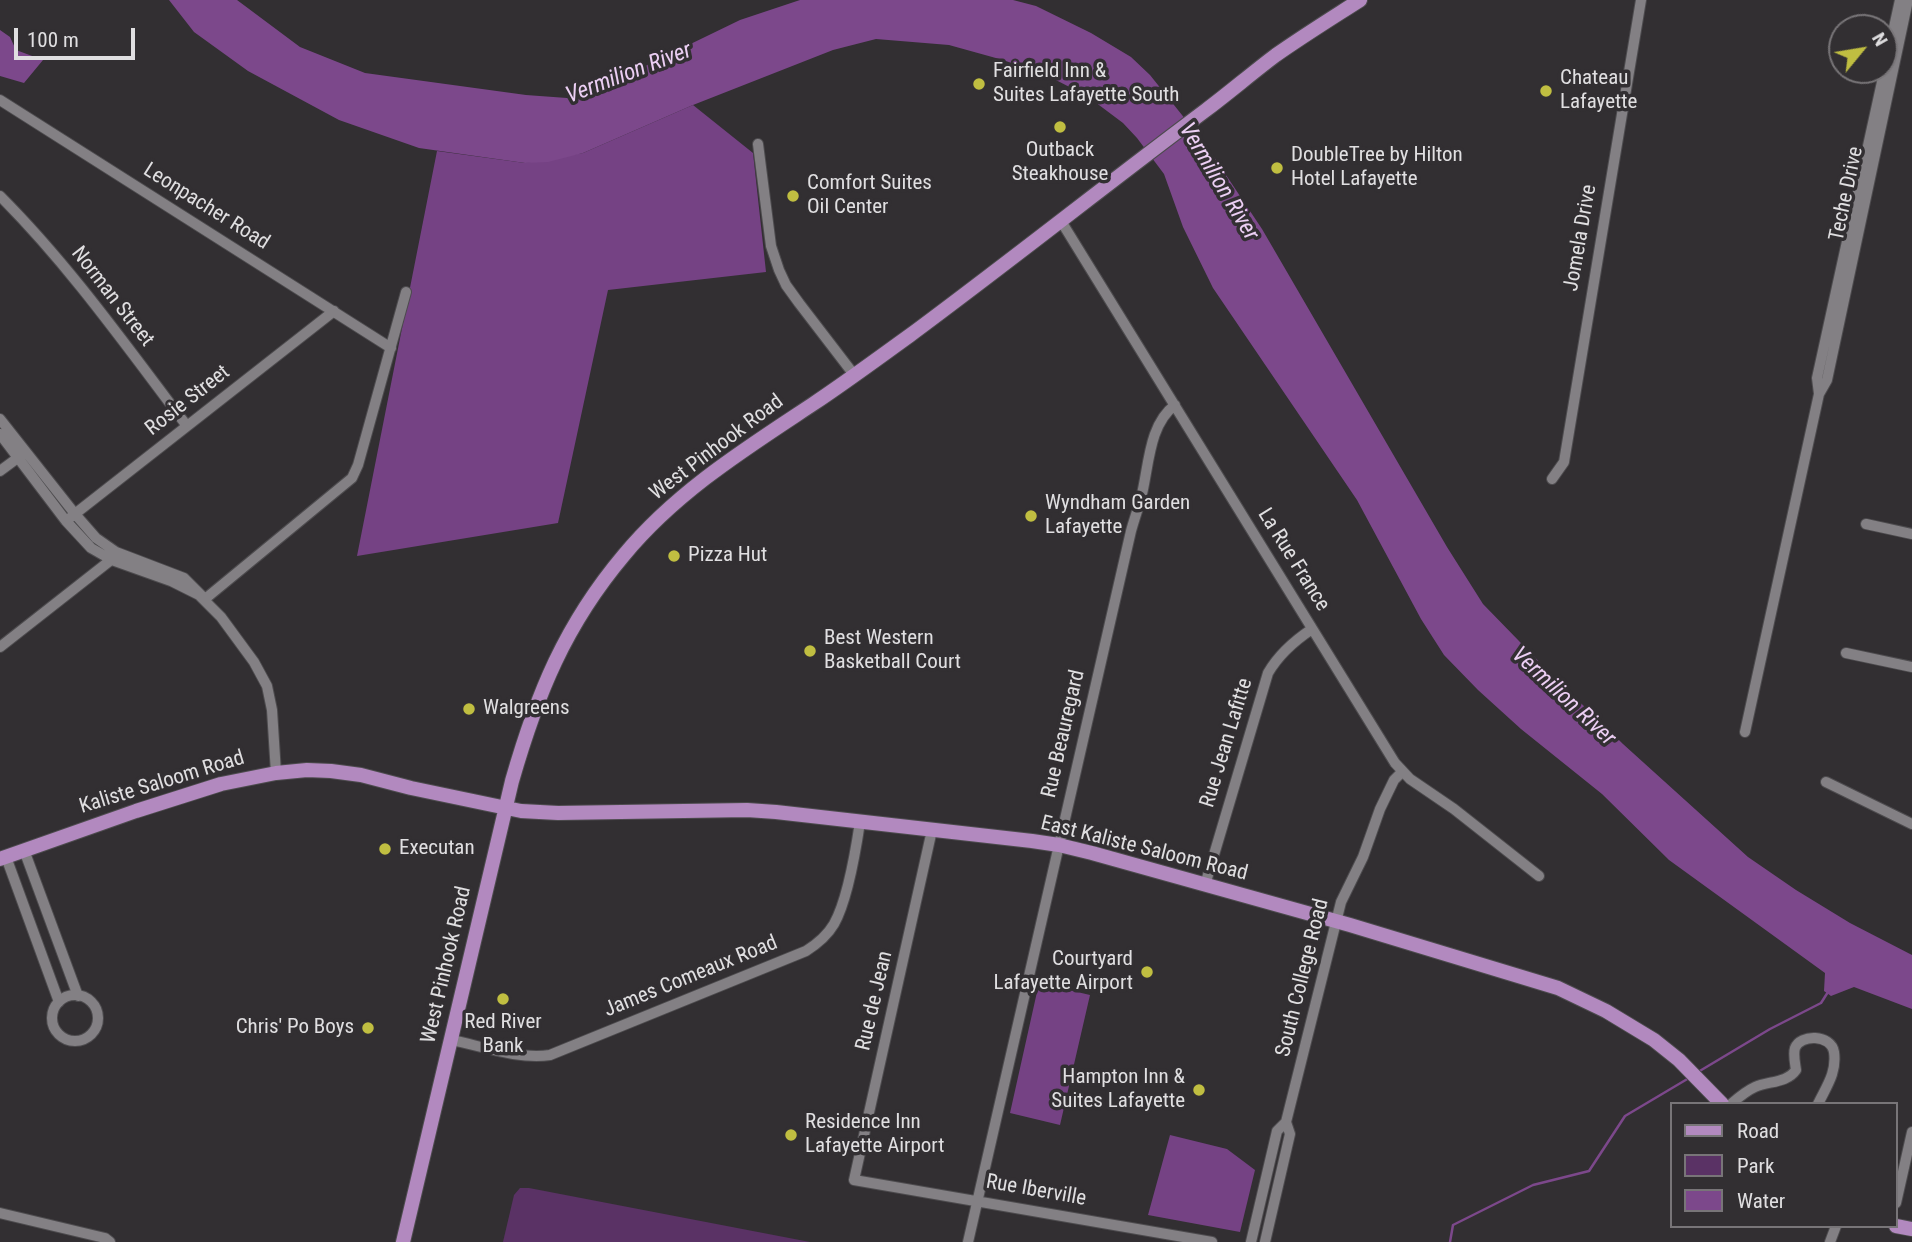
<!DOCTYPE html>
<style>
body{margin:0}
#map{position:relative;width:1912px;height:1242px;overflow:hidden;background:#322f32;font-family:"Roboto Condensed",sans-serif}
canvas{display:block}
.legend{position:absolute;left:1670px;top:1102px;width:228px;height:126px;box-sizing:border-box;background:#322f32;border:2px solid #787578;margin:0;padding:9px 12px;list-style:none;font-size:21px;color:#e0dfe1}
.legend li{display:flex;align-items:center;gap:14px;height:35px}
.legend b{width:35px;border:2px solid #787578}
.north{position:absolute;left:1828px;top:14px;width:70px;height:70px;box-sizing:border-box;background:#322f32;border:2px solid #787578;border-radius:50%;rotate:60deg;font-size:19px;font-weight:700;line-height:28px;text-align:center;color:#e0dfe1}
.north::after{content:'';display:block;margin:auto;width:24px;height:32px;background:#c0be41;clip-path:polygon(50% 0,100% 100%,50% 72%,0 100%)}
.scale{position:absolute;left:14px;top:28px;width:121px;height:32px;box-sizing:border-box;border:4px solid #e0dfe1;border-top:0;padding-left:9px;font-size:21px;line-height:24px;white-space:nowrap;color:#e0dfe1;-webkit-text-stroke:5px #322f32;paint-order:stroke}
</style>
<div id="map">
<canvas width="1912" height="1242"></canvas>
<ul class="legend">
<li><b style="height:9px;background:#b289bf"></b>Road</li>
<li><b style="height:19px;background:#5a3265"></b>Park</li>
<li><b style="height:19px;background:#7c488b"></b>Water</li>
</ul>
<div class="north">N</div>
<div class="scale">100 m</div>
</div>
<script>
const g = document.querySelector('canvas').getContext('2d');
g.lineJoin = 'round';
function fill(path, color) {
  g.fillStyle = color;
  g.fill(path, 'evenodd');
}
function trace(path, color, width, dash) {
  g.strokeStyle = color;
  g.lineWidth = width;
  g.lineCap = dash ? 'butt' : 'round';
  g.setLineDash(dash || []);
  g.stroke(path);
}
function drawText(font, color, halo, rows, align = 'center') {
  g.font = font + ' "Roboto Condensed",sans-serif';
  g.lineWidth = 7;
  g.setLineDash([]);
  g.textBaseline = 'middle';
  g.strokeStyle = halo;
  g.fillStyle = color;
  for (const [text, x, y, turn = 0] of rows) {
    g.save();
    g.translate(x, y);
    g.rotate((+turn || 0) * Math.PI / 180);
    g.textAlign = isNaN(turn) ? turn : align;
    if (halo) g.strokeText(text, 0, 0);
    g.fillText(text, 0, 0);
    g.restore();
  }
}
fill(new Path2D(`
 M520,1188h9l281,54h-307l11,-47z`), '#5a3265');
fill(new Path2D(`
 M693,105l60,48 13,119 -158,18 -50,233 -201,33 80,-405 88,12 58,-10z
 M1039,983l51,12 -30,130 -50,-12z
 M1170,1135l57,14 28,21 -15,62 -92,-17z`), '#754284');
fill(new Path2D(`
 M169,0h68l63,47 65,26 161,22 41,3 74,-30 99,-48 60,-20h213l23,6 55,27 40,24 19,18 56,70 56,84 185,318 36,57 71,73 69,67 125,113 48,33 54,33 62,32v54l-58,-22 -23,9 -7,-5 1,-18 -156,-113 -67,-66 -81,-65 -43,-39 -34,-35 -23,-36 -64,-119 -144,-212 -30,-61 -19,-53 -27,-36 -14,-15 -36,-27 -37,-19 -47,-17 -54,-15 -73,-6 -43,11 -140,55 -110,48 -35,9 -23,1 -106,-15 -80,-28 -91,-49 -54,-39z
 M0,30l10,7 6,13 27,10 -19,23 -24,-7z`), '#7c488b');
trace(new Path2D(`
 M1698,1072l72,-43 51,-26 7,-11
 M1450,1242l3,-17 80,-40 56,-14 36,-55 64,-38`), '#7c488b', 2.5);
const minor = new Path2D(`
 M0,100l391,248
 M758,144l13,102 8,24 7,15 13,18 56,73
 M0,196c70,70 127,151 187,230
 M1061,221l334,542 15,16 44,30 85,67
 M1819,394l-2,-16 83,-378
 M0,419l75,95 21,24 20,14 68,26 21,21 147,-121 6,-13 48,-173
 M0,434l66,87 25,27 21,12 59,21 28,14 22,22 33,45 13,24 5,24 4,63
 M0,471l23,-17
 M1552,479l12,-17 77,-462
 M71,517l263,-206
 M1866,524l46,10
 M0,647l116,-91
 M1846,653l66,14
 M1745,732l74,-338 8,-14 81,-380
 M1826,782l86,42
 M932,830l-78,350 358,62
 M24,850l54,146
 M6,857l53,145
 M1205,885l63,-212c11,-19 26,-32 44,-44
 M52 1018a23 23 0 1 1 46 0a23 23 0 1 1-46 0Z
 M452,1040c29,6 68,20 98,15l256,-104c11,-7 21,-15 28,-27 13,-23 22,-75 26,-102
 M1731,1104c8,-7 15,-13 24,-17 14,-6 32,-4 41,-17 -1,-7 -3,-16 -1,-22 5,-14 36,-14 39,4 3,21 -8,35 -16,52
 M1896,1203l16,-71
 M0,1213l105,25 5,4
 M968,1242l163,-711c3,-11 7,-22 10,-33 8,-30 7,-73 34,-93
 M1251,1242l26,-111 9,-9
 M1265,1242l25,-108 -4,-12 55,-220 22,-45 17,-48 14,-29 8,-8
 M1830,1242l6,-16`);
const major = new Path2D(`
 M0,859l136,-48 85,-27 55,-11 31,-3 24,1 30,4 50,13 110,23 37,2 189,-3 29,2 256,29 27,4 33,8 258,72 208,63 48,23 48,29 25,20 43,44
 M1896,1226l16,3
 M403,1242l109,-461c25,-87 53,-156 112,-226 52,-63 121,-106 189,-151 33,-22 64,-45 96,-68 100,-74 198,-152 297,-226 24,-18 46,-37 70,-55 27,-19 56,-37 84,-55`);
trace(minor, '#4d4b4e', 12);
trace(major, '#4d4b4e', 16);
trace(minor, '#838084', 10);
trace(major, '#b289bf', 14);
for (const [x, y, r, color] of [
 [979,84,7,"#c0be41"],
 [1546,91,7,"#c0be41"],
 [1060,127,7,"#c0be41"],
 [1277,168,7,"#c0be41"],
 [793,196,7,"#c0be41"],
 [1031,516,7,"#c0be41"],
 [674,556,7,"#c0be41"],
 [810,651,7,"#c0be41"],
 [469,709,7,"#c0be41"],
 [385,849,7,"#c0be41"],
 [1147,972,7,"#c0be41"],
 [503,999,7,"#c0be41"],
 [368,1028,7,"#c0be41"],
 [1199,1090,7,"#c0be41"],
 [791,1135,7,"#c0be41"]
]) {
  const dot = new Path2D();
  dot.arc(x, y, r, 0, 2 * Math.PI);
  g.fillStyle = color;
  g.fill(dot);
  trace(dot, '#322f32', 2.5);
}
drawText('21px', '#e0dfe1', '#322f32', [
 ["Fairfield Inn &",993,72],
 ["Suites Lafayette South",993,96],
 ["Chateau",1560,79],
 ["Lafayette",1560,103],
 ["Outback",1060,151,"center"],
 ["Steakhouse",1060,175,"center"],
 ["DoubleTree by Hilton",1291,156],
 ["Hotel Lafayette",1291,180],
 ["Comfort Suites",807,184],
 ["Oil Center",807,208],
 ["Wyndham Garden",1045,504],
 ["Lafayette",1045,528],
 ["Pizza Hut",688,556],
 ["Best Western",824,639],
 ["Basketball Court",824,663],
 ["Walgreens",483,709],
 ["Executan",399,849],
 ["Courtyard",1133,960,"right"],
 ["Lafayette Airport",1133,984,"right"],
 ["Red River",503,1023,"center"],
 ["Bank",503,1047,"center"],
 ["Chris' Po Boys",354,1028,"right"],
 ["Hampton Inn &",1185,1078,"right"],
 ["Suites Lafayette",1185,1102,"right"],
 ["Residence Inn",805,1123],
 ["Lafayette Airport",805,1147]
], 'left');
drawText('21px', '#e0dfe1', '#322f32', [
 ["Teche Drive",1847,194,-78],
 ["Leonpacher Road",206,207,32],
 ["Jomela Drive",1581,238,-80],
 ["Norman Street",112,297,52],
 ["Rosie Street",188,401,-38],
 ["West Pinhook Road",717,448,-37],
 ["La Rue France",1293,560,58],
 ["Rue Beauregard",1064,734,-77],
 ["Rue Jean Lafitte",1227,743,-73],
 ["Kaliste Saloom Road",162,783,-17],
 ["East Kaliste Saloom Road",1144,849,14],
 ["West Pinhook Road",447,965,-77],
 ["James Comeaux Road",691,977,-22],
 ["South College Road",1303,978,-76],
 ["Rue de Jean",875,1001,-77],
 ["Rue Iberville",1036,1191,10]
]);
drawText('italic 23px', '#eccff4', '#322f32', [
 ["Vermilion River",629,74,-21],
 ["Vermilion River",1218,182,59],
 ["Vermilion River",1563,697,43]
]);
</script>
